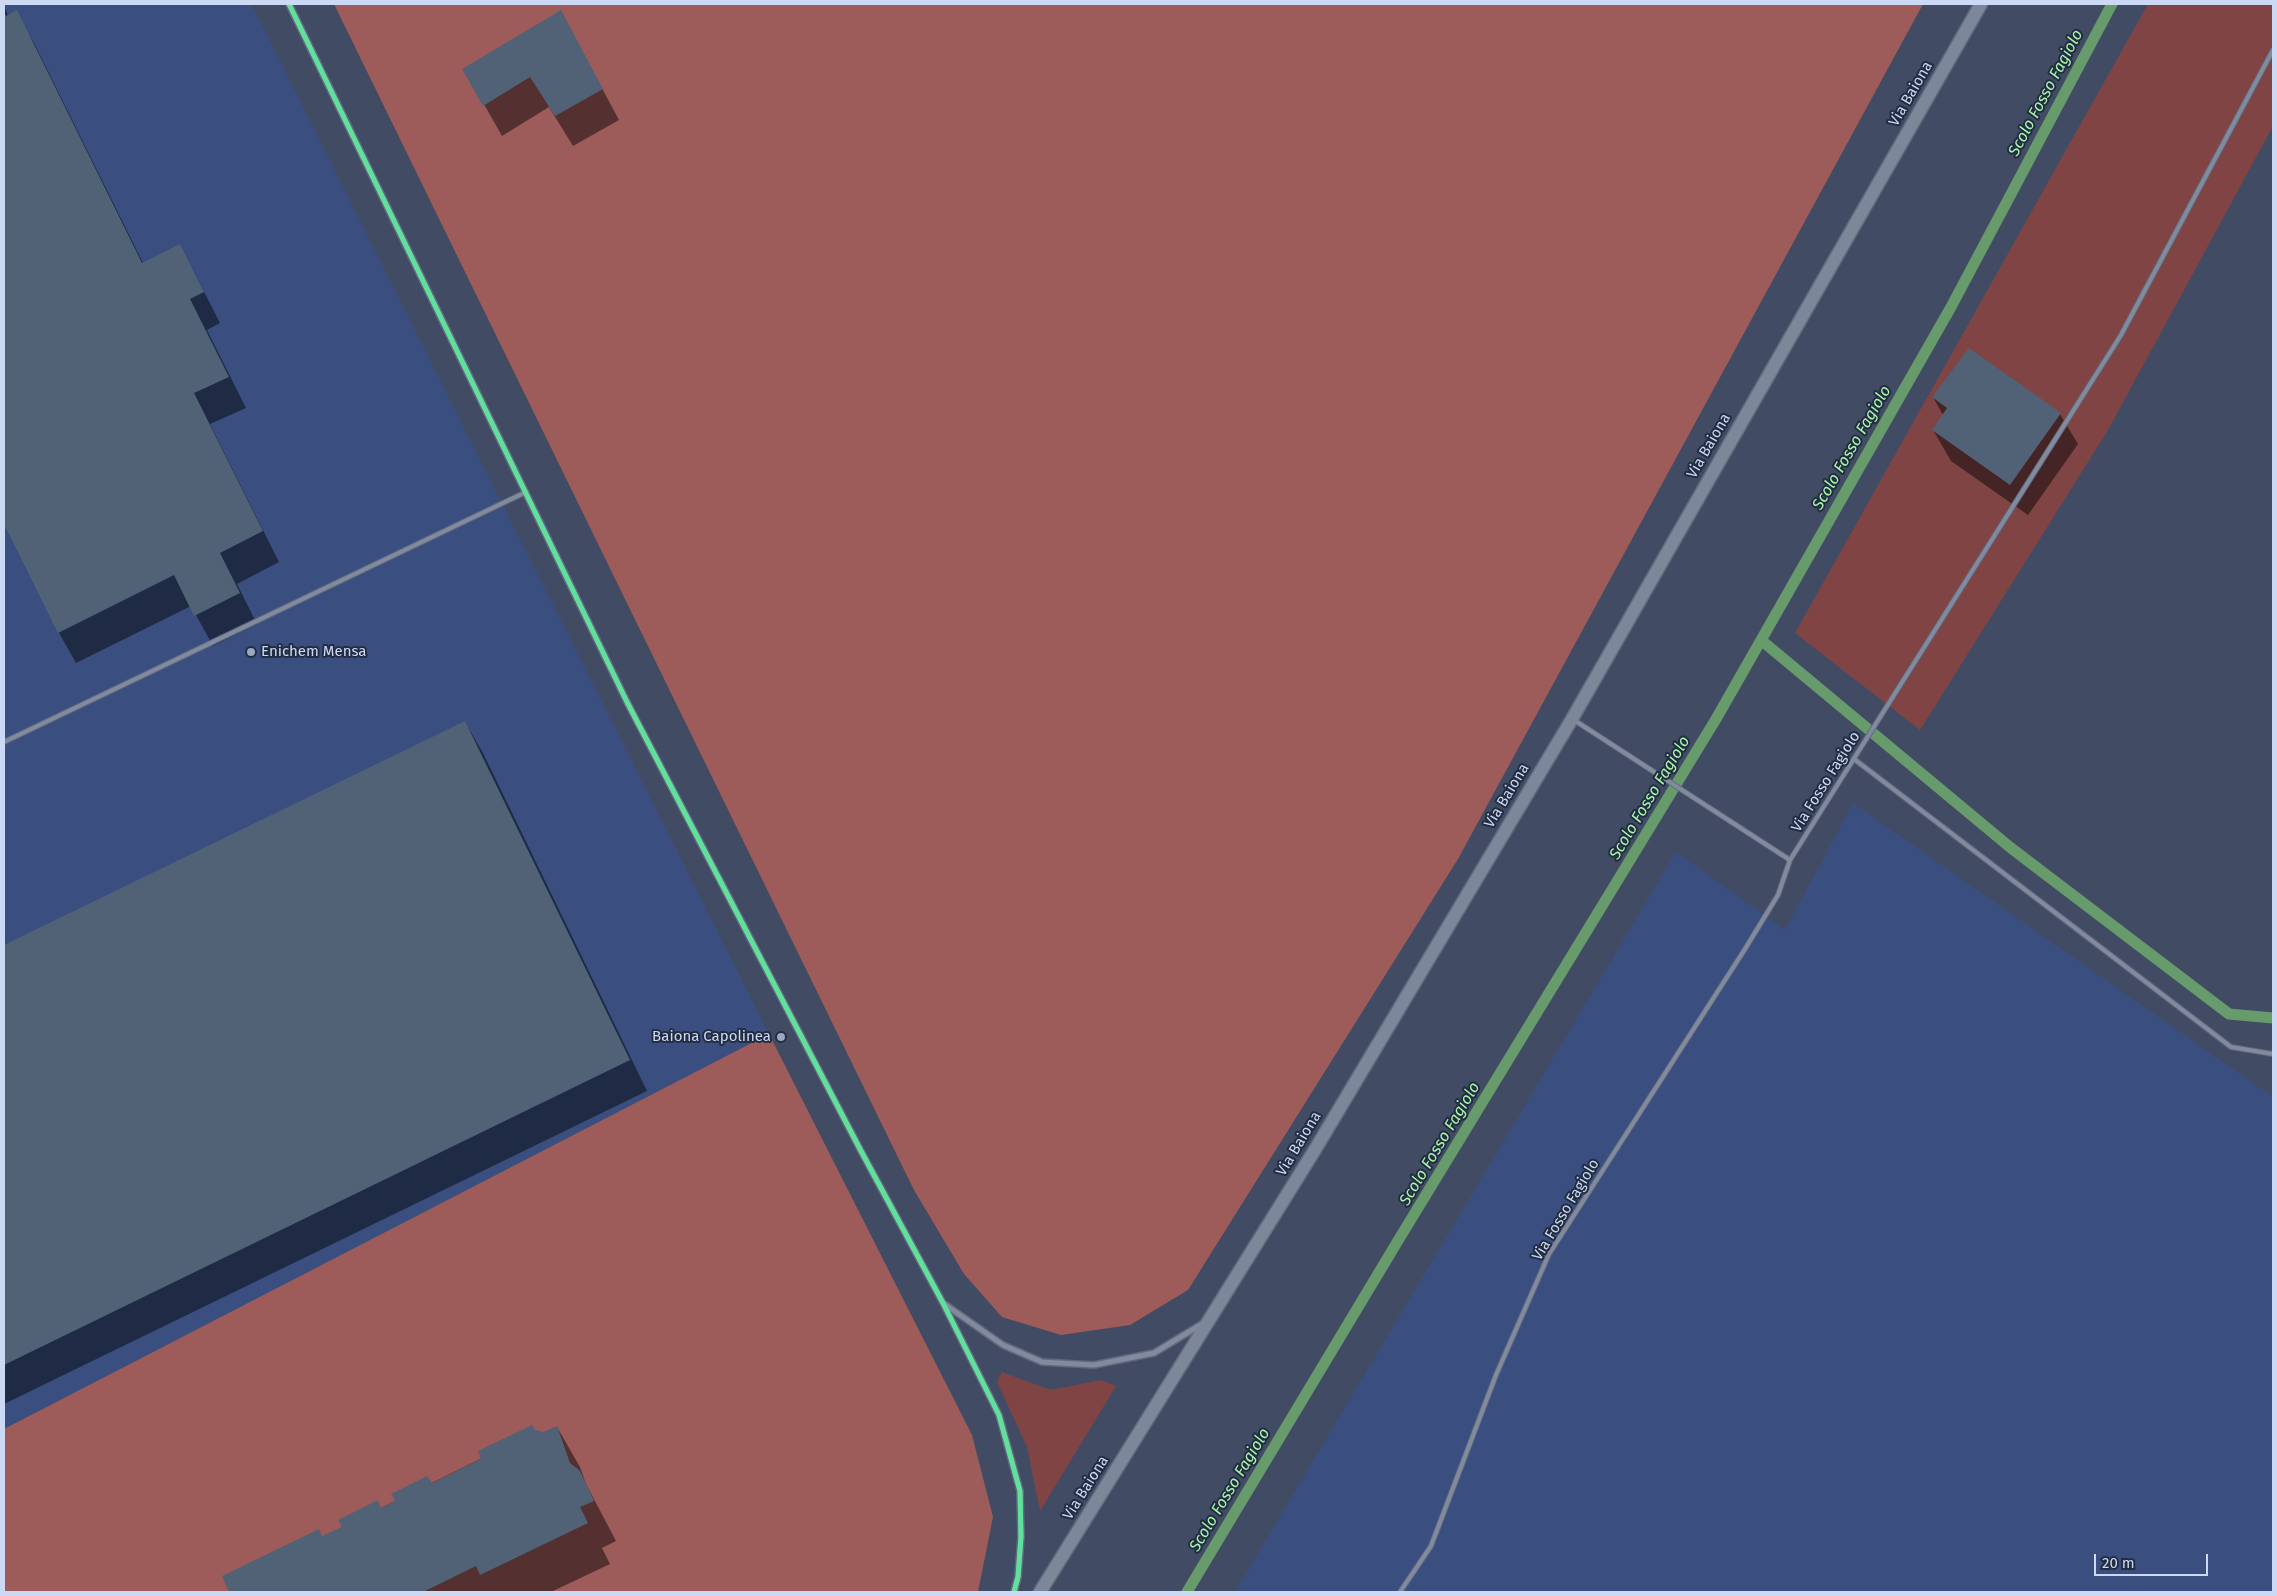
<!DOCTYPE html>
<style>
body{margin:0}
#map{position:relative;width:2277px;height:1596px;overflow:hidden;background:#414c64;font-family:"Fira Sans",sans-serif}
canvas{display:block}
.frame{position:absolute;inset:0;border:5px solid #ccd9f4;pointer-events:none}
.scale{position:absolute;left:2094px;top:1554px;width:114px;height:22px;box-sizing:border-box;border:2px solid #ccd9f4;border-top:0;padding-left:6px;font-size:15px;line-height:18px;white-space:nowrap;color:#ccd9f4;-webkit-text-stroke:4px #232d42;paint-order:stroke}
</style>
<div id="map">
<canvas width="2277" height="1596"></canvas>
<div class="frame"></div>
<div class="scale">20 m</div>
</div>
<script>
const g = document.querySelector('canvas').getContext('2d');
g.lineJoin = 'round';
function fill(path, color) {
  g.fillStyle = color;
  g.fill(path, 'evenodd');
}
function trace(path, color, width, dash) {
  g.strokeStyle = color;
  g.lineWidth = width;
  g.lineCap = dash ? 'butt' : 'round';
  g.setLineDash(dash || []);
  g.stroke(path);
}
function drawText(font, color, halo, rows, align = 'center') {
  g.font = font + ' "Fira Sans",sans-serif';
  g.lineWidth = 4;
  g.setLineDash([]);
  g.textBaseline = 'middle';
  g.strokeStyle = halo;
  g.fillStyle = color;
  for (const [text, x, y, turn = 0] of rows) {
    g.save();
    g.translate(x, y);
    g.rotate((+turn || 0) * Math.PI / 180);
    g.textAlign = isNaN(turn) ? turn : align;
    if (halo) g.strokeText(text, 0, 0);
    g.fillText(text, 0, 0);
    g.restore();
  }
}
fill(new Path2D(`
 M4,4h247l518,1030 -765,395z
 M1853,803l420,294v495h-1038l441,-740 109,78z`), '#3a4f80');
fill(new Path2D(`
 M2148,4h125v122l-165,304 -188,300 -125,-97z
 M1002,1372l49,18 50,-10 15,6 -76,125 -13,-64 -30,-65z`), '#804444');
fill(new Path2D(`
 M334,4h1589l-465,855 -270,431 -58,35 -69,10 -59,-18 -38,-43 -50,-84z
 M769,1034l203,401 21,82 -15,75h-974v-163z`), '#9d5c5a');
fill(new Path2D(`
 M4,5l4,11 8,-4 18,31 109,220 37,-18 40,78 -13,7 39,78 -36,16 69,138 -42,22 20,40 -44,22 -22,-40 -115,57 -17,-30 -55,-111z
 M561,12l58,108 -46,26 -24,-39 -47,29 -38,-67z
 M1933,397l127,17 18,30 -50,71 -77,-54 -18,-31 10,-15z
 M465,722l18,31 164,338 -643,313v-457z
 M557,1427l23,40 6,17 30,57 -14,7 8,16 -59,28h-320l-8,-15 99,-40 213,-105 9,1z`), '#0007');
trace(new Path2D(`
 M1761,640l250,208 218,166 44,4
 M1187,1592l212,-353 317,-520 235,-412 161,-303`), '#679b6b', 11);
fill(new Path2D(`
 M17,10l125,253 38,-19 24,48 -14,7 39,78 -35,16 69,138 -43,22 20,40 -46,23 -20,-41 -116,58 -54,-109v-513l2,5z
 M561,10l42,79 -48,27 -25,-39 -47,29 -21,-37z
 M1969,348l92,65 -51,72 -78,-55 15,-22 -15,-11z
 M465,721l165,339 -626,305v-420z
 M532,1425l3,5 8,2 14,-6 13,37 10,8 14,30 -14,6 8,16 -108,52 -4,-9 -53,26h-194l-7,-16 97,-47 3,7 20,-9 -4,-7 40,-20 3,8 14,-7 -4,-7 36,-18 5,7 49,-24 -3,-8z`), '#516277');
const service = new Path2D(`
 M4,742l522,-250
 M1854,759l377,288 42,7
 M1790,860l331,-525 152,-285
 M1400,1592l31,-46 65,-171 53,-121 196,-305 33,-54 12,-35 -216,-140`);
const minor = new Path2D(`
 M289,4l338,698 234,449 82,152 56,112 21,76 1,46 -3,40 -4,15
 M943,1303l60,42 39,17 52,3 60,-12 48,-29`);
const secondary = new Path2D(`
 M1040,1592l276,-444 256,-429 409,-715`);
trace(service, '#60697f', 6);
trace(minor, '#60697f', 8);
trace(secondary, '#60697f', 15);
trace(service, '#828a9e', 4);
trace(minor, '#828a9e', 5);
trace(secondary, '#7c889a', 12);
trace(new Path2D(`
 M289,4l338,698 234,449 82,152 56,112 21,76 1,46 -3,40 -4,15`), '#60e19b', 5);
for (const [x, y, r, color] of [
 [251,652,5,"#9ba8c2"],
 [781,1037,5,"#9ba8c2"]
]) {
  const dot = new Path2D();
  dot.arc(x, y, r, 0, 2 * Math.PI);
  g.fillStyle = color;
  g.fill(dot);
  trace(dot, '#232d42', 2);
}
drawText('15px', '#ccd9f4', '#232d42', [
 ["Via Baiona",1911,94,-60],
 ["Via Baiona",1709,446,-60],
 ["Via Fosso Fagiolo",1826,782,-58],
 ["Via Baiona",1507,796,-59],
 ["Via Baiona",1299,1144,-59],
 ["Via Fosso Fagiolo",1566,1210,-59],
 ["Via Baiona",1086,1488,-58]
]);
drawText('15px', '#ccd9f4', '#232d42', [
 ["Enichem Mensa",261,652],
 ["Baiona Capolinea",771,1037,"right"]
], 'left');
drawText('italic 16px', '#a8f7aa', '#232d42', [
 ["Scolo Fosso Fagiolo",2046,93,-62],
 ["Scolo Fosso Fagiolo",1852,448,-60],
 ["Scolo Fosso Fagiolo",1650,798,-59],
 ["Scolo Fosso Fagiolo",1440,1144,-59],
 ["Scolo Fosso Fagiolo",1230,1490,-59]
]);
</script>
